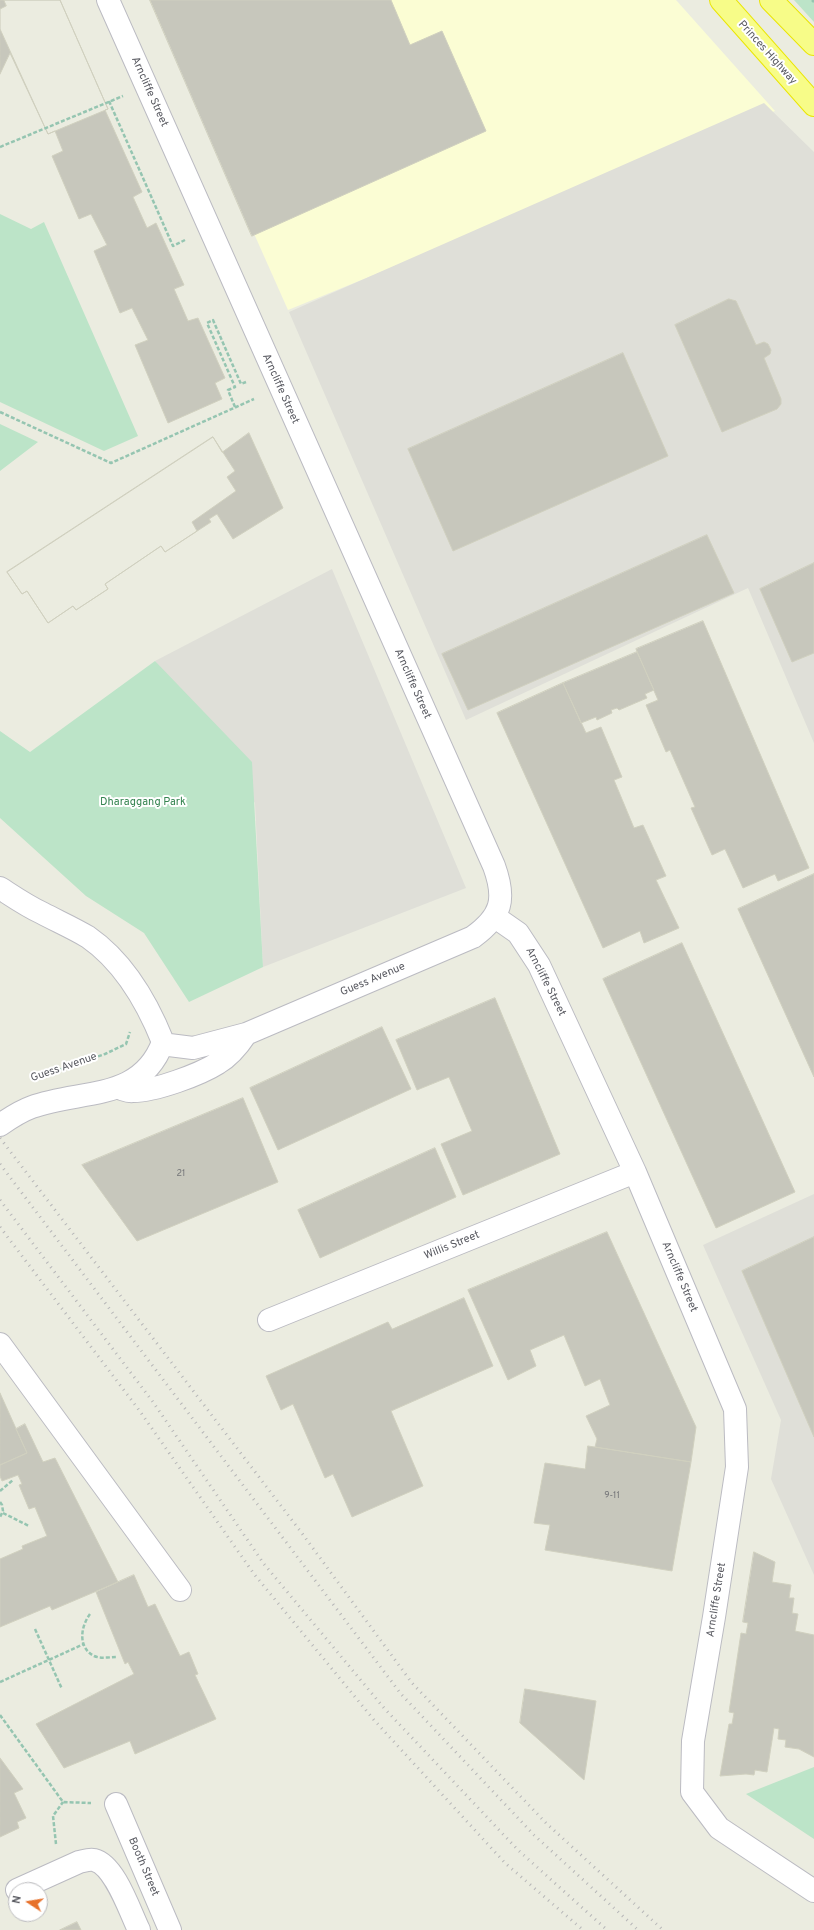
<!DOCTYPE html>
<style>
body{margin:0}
#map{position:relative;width:814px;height:1930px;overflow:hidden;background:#ebece0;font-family:Overpass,sans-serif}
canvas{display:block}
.north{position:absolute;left:8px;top:1882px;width:40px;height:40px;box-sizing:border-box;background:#fff;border:1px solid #bdbdc0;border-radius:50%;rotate:282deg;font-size:11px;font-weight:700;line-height:16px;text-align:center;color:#595a61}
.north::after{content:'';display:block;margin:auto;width:14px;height:18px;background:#e7712b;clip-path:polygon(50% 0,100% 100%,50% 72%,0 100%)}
</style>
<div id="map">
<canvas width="814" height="1930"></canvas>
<div class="north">N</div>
</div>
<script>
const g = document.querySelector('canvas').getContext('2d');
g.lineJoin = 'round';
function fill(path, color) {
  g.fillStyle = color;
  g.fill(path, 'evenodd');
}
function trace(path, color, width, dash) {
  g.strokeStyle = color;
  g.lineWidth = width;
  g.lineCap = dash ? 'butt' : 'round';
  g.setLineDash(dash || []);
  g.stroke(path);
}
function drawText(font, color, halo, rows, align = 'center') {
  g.font = font + ' Overpass,sans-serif';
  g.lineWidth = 4;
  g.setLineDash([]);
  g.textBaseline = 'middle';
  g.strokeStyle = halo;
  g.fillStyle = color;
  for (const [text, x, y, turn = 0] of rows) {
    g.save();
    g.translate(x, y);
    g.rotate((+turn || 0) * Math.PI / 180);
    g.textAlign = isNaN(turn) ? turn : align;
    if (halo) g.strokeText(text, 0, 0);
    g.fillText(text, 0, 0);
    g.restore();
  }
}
fill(new Path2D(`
 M150,0h526l99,111 -487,199z`), '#fbfdd4');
fill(new Path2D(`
 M764,103l50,49v591l-66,-155 -282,132 -177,-408z
 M332,569l134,319 -203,79 -8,-164 -100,-142z
 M814,1194v381l-43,-96 10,-59 -78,-175z`), '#dfdfd8');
fill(new Path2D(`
 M794,0h20v22z
 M0,214l31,15 13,-7 94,214 -34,15 -104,-49z
 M0,424l38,18 -38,29z
 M155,661l97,101 11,205 -74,35 -45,-69 -58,-37 -86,-78v-87l30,21z
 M814,1767v72l-68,-45z`), '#bce4c8');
const building = new Path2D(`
 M0,0h60l48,109 -3,1 37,82 -9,5 14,31 9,-5 28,62 -10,4 14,32 10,-3 27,60 -10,5 7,16 -54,24 -33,-78 13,-5 -16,-32 -12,5 -26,-62 13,-6 -16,-31 -12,5 -27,-63 11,-5 -8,-20 -7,3 -38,-81 -10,21z
 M4,0h56l48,109 -60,25 -48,-105v-20l6,-3z
 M150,0h241l19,45 32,-14 44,100 -234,105z
 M729,299l7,2 20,44 8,-3 4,2 3,6 -1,4 -6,4 17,41v5l-4,5 -55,23 -47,-107z
 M623,353l45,103 -215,95 -45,-102z
 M249,433l34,75 -50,31 -16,-25 -8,5 2,3 -46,30 -4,-6 -56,38 3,5 -32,21 -3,-4 -25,17 -21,-32 -5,3 -15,-22 206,-135 9,15z
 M213,437l22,34 -8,6 9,14 -44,31 5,9 -32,21 -4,-6 -56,38 3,5 -32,21 -3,-4 -25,17 -21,-32 -5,3 -15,-22z
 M707,535l27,58 -266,117 -26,-56z
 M814,563v90l-22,9 -32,-73z
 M703,621l106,247 -31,13 -3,-7 -32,14 -18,-39 -13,6 -21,-47 4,-1 -25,-57 -4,2 -20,-47 12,-5 -22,-51z
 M637,652l17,38 -9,4 2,4 -28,12 -2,-2 -6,2 1,3 -15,7 -1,-3 -15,6 -18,-40z
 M563,683l23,50 15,-6 21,50 -8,3 20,48 9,-3 23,51 -10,4 23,48 -35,15 -4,-12 -37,17 -106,-235z
 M814,874v203l-76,-168z
 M682,943l113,249 -79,36 -113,-249z
 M495,998l65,156 -97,41 -22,-51 31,-13 -23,-54 -32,13 -21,-50z
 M382,1027l29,62 -133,61 -28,-62z
 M243,1098l35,84 -141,59 -55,-76z
 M435,1148l21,49 -136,61 -22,-48z
 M607,1232l89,195 -5,35 -96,-15 2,-8 -11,-23 24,-11 -10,-26 -15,7 -21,-51 -34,15 6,16 -28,14 -40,-90z
 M814,1237v200l-72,-166z
 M464,1298l29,68 -102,45 32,75 -71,31 -19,-43 -8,4 -32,-74 -12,6 -15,-34 122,-54 4,7z
 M0,1393l27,60 -27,12z
 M25,1424l18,38 12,-4 63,124 -66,28 -2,-4 -50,21v-68l23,-10 -1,-3 25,-10 -12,-29 -6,2 -10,-24 3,-1 -4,-9 -16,6 -2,-5v-11l27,-12 -11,-24z
 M588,1446l103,16 -19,109 -127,-21 5,-25 -16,-2 11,-60 40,6z
 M754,1552l21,10 -3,20 19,3 -2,13h5l-2,15 6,1 -3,17 19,4v122l-15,-8 -14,-2 1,-7 -8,-1 1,-10 -5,-1 -7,44 -12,-2 -1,5 -8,-1 -26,2 9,-52h3l2,-11 -5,-1 12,-79 5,1 2,-11 -5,-1z
 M134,1575l14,32 7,-3 25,52 9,-4 9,22 -3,1 21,44 -81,35 -5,-13 -66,27 -28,-44 98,-50 -6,-12 -3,2 -29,-72z
 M525,1689l71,12 -12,79 -64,-57z
 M0,1758l23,31 -9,4 12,25 -9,4 2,6 -19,9z
 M77,1922l4,8h-21z`);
fill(building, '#c7c7bc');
trace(building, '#d0d0bf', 1);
const minor = new Path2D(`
 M108,0l386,866c12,33 8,50 -21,71l-227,97 -53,14 -24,-3 -6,-3
 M0,888c14,9 27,18 42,25 15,8 31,15 46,24 36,25 59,65 75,105
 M495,917l23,16 21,32 96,207 100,237 2,58 -23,150 -21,124 -1,51 27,36 95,63
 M118,1088c5,1 10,4 15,3 22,0 66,-16 85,-28 12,-7 20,-17 28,-29
 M0,1125c10,-7 21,-14 32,-18 49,-18 109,-5 131,-65
 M269,1320l366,-148
 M0,1344l180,246
 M116,1804l54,126
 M17,1890l62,-28c5,-1 10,-3 15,-2 21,5 36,52 45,70`);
const highway = new Path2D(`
 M721,0l93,105
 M771,0l43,44`);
trace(minor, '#bbbbc2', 24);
trace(highway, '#eae603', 24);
trace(new Path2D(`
 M812,0l2,2
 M109,101l64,145 12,-6
 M0,147l123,-51
 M235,407l-7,-17 7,-3 -28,-64 6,-3 28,64 5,-2
 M0,412l111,51 143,-64
 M47,1074l58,-20 21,-10 4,-12
 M0,1491l13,-11
 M0,1502l2,3 1,6 -3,6
 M3,1513l26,13
 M90,1614c-9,12 -13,33 4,42 7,3 16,1 23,1
 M35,1629l27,60
 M0,1682l84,-38
 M0,1715l63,87 28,1
 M56,1844l-3,-28 10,-14`), '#95c5b1', 2.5, [4, 2]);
trace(minor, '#fff', 22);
trace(highway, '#f7fc88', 22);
trace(new Path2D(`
 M0,1138l301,394 111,151 134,140 117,107
 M0,1164l401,530 133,141 104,95
 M0,1200l153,202 111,162 120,144 134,142 89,80
 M0,1227l139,183 115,164 120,146 131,143 78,67`), '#b6b6b7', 3, [1, 5]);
drawText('9px', '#747578', null, [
 ["21",181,1174],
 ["9-11",612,1496]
]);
drawText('11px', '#595a61', '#fff', [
 ["Princes Highway",767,53,48],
 ["Arncliffe Street",149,92,66],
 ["Arncliffe Street",280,389,66],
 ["Arncliffe Street",412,684,66],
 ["Guess Avenue",373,980,-23],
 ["Arncliffe Street",545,982,63],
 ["Guess Avenue",64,1068,-19],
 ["Willis Street",452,1246,-22],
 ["Arncliffe Street",679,1277,67],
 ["Arncliffe Street",717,1600,-81],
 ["Booth Street",143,1867,67]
]);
drawText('11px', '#358450', '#fff', [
 ["Dharaggang Park",143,803]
]);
</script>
